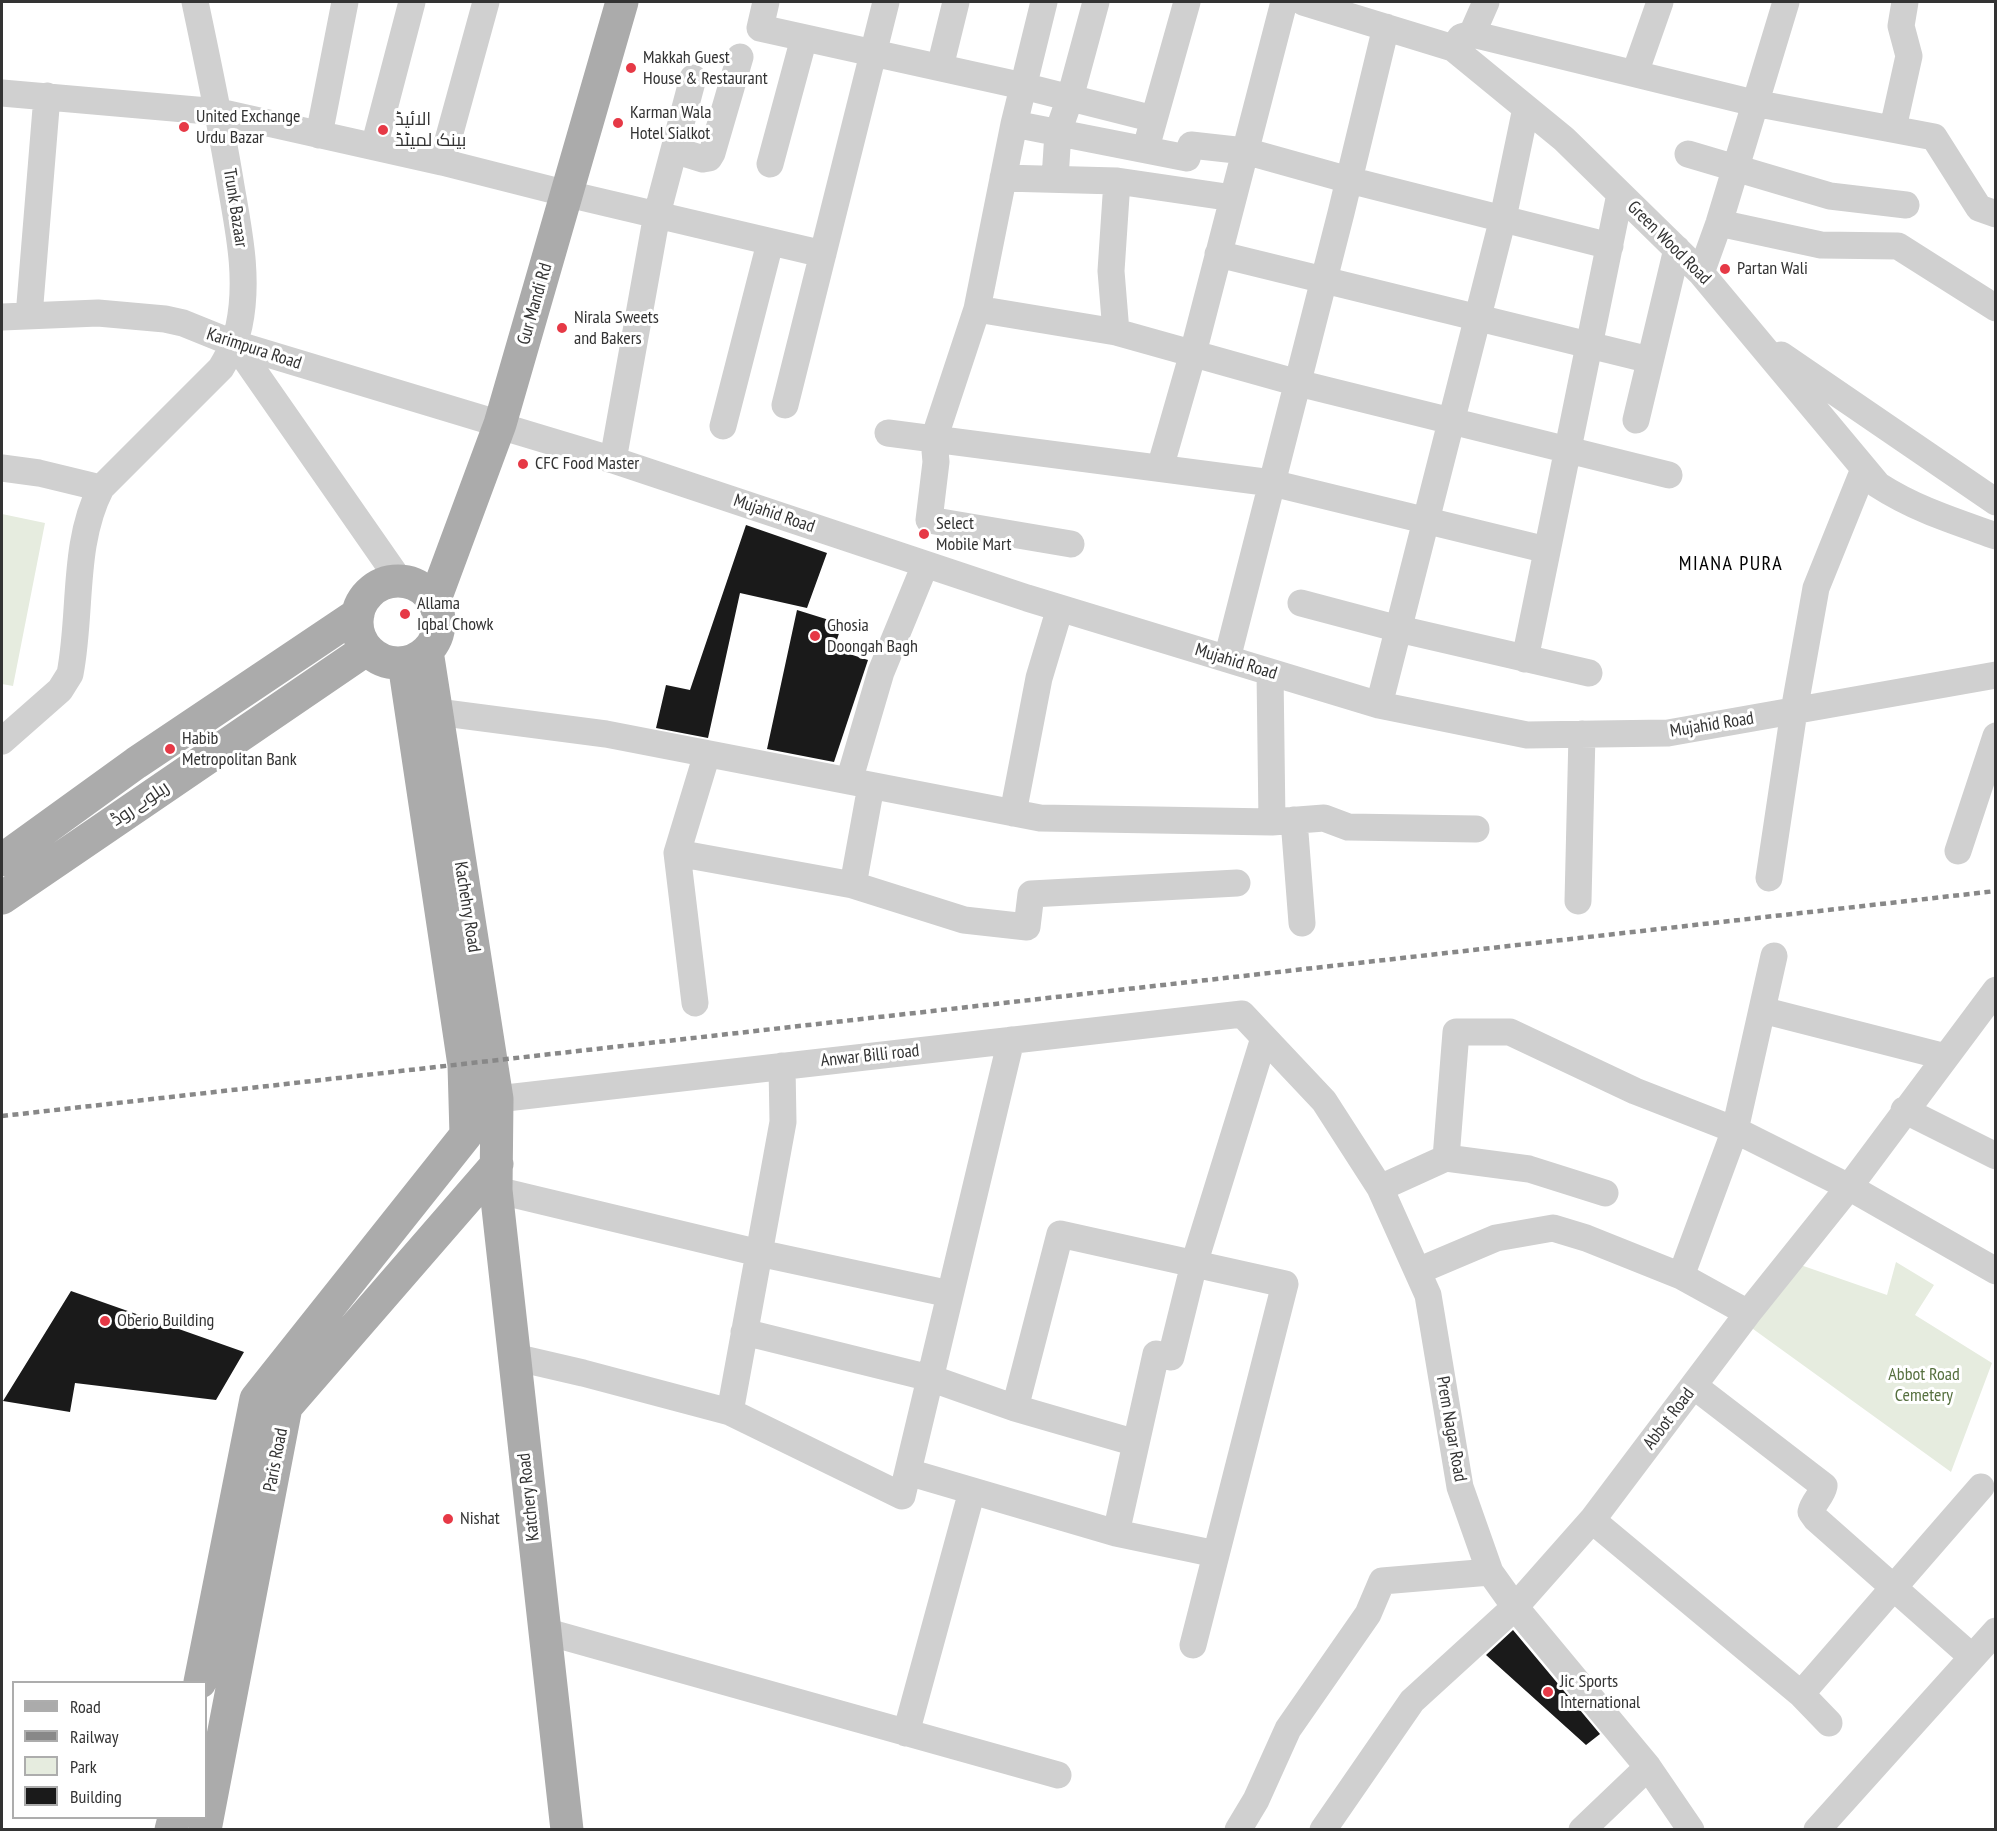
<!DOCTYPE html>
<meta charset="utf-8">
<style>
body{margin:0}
#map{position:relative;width:1997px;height:1831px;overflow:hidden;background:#fff;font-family:"PT Sans Narrow",sans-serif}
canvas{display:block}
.frame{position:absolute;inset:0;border:3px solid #333;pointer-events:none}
.legend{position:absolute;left:12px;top:1681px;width:195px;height:138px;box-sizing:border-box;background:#fff;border:2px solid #adadad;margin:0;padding:8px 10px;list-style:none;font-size:18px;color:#333}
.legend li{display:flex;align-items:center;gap:12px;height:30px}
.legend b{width:30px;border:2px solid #adadad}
</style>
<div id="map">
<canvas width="1997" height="1831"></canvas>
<div class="frame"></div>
<ul class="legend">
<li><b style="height:8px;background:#ababab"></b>Road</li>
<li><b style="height:8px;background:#888"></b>Railway</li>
<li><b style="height:16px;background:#e6ecdf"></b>Park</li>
<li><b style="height:16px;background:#1a1a1a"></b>Building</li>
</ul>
</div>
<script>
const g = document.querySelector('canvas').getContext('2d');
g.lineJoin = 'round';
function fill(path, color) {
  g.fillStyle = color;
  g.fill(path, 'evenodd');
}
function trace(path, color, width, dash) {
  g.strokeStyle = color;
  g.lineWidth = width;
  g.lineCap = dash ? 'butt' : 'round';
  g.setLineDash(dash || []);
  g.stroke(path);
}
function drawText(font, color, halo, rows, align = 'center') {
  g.font = font + ' "PT Sans Narrow",Cairo,sans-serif';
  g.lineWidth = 6;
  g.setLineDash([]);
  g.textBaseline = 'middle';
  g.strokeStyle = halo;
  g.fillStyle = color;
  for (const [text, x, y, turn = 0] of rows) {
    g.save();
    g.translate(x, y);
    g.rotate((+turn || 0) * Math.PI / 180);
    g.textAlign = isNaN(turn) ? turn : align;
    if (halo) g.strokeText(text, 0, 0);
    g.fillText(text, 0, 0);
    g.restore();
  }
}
fill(new Path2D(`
 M2,514l43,9 -32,163 -11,-2z
 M1789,1261l98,34 9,-33 38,23 -19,30 77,48 -41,109 -209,-151z`), '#e6ecdf');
fill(new Path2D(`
 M746,525l81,28 -20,55 -67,-15 -32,145 -52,-10 10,-43 24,5z
 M797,610l45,14 -8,25 34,11 -34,102 -67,-13z
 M71,1291l173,61 -28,48 -141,-17 -5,29 -67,-11z
 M1513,1630l87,104 -14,11 -100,-90z`), '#1a1a1a');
trace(new Path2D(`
 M766,2l-6,26 263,58 131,33
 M1044,2l-30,122 -37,185 -43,130 2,23 -7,58 142,24
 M1303,2l150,46 111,91 137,134 177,212c37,24 76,36 118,51
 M1472,34l14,-32
 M1453,48l8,-11 11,-3 282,69 180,34 45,71 17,6
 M940,67l16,-65
 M1635,73l25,-71
 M2,93l217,19 223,50 126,32 255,60
 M1014,124l173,34 4,-13 54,6 104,29 261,66
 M1893,128l16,-72 -8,-30 4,-24
 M319,135l26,-133
 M1149,137l38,-135
 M374,147l38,-145
 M674,150l29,9 6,-1 3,-5 28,-96
 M1688,154l142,42 76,9
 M442,162l44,-160
 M770,164l34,-126
 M1003,178l114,3 116,17
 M1055,179l3,-47 12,-34 26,-96
 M1719,223l102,22 77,1 98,62
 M1218,254l432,106
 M1701,273l18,-50 67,-221
 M977,309l139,23 182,51 371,92
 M29,316l18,-220
 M2,317l96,-4 67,6 18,4 52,21 265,80 10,5 103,31 414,138 243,74 109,33 148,30 141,-2 328,-58
 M1116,332l-5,-61 6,-90
 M235,344l165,237
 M1781,355l215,147
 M785,405l101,-403
 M1636,420l41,-171
 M723,426l47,-183
 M888,433l384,50 275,67
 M613,460l44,-246 36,-136
 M2,468l37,5 62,15
 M1160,468l33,-115 91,-351
 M1301,603l98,26 190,44
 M1227,659l114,-446 45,-186
 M1525,659l95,-465
 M1379,705l124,-487 23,-110
 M437,712l169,22 434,84 232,4 -2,-150
 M2,741l58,-51 10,-16c12,-62 2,-130 31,-186l120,-120c8,-14 15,-26 18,-42 10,-47 0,-94 -8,-140 -10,-62 -23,-123 -36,-184
 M849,781l32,-109 44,-107
 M1013,813l26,-135 21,-70
 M1294,820l8,103
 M1272,822l52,-4 24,9 128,2
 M1958,851l38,-115
 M677,853l176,32 111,35 63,7 4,-33 206,-11
 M1769,878l25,-167 22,-123 48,-119
 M853,885l18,-99
 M1578,901l4,-167
 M695,1003l-18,-150 30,-99
 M1762,1010l184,47
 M497,1099l745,-85 82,87 56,87 48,107 32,192 30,85 25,35 133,160 43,63
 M1904,1110l92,46
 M1446,1158l10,-126h54l125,59 100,39 114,57 147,84
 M1380,1188l66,-30 83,11 76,24
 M496,1190l263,63 191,41
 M1418,1271l78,-33 57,-10 33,10 95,38 67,37
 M1681,1276l54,-146 39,-174
 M744,1332l186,46 85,30 121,35
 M514,1357l69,16 147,39 172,84 109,-456
 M1694,1386l130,100c-2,10 -11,16 -13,26l5,7 156,138
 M1015,1408l45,-174 225,50 -92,361
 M730,1412l53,-290 -1,-56
 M908,1472l208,61 100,21
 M1592,1520l209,174 28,29
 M1116,1533l40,-179 15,3 23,-93 70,-226
 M544,1631l514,144
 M1801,1694l180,-207
 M906,1733l66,-242
 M1238,1830l18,-30 32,-71 80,-115 14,-33 108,-9
 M1323,1830l89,-129 103,-94 77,-87 156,-207 101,-126 147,-197
 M1582,1830l66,-63
 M1817,1830l179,-199`), '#d0d0d0', 27);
trace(new Path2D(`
 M357 622a41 41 0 1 1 82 0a41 41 0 1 1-82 0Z
 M434,602l66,-178 122,-422
 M427,651l70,448 -1,91 71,640
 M2,860l134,-97 222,-149
 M2,898l365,-249
 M200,1682l56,-283 210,-264 -2,-70 -60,-402
 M171,1830l3,-12
 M205,1830l81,-423 211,-243`), '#ababab', 33);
trace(new Path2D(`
 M2,1116l1994,-225`), '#888', 4.5, [6, 4.5]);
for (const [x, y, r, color] of [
 [631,68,6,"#e63946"],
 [618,123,6,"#e63946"],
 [184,127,6,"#e63946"],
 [383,130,6,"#e63946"],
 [1725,269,6,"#e63946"],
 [562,328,6,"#e63946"],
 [523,464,6,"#e63946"],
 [924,534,6,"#e63946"],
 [405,614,6,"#e63946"],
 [815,636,6,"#e63946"],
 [170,749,6,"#e63946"],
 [105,1321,6,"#e63946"],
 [448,1519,6,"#e63946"],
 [1548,1692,6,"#e63946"]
]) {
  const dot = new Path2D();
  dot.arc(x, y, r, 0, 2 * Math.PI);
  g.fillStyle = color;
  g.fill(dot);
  trace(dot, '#fff', 2);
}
drawText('18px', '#333', '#fff', [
 ["Makkah Guest",643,58],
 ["House & Restaurant",643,79],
 ["Karman Wala",630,113],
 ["Hotel Sialkot",630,134],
 ["United Exchange",196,117],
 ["Urdu Bazar",196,138],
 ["الائیڈ",395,120],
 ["بینک لمیٹڈ",395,141],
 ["Partan Wali",1737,269],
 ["Nirala Sweets",574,318],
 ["and Bakers",574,339],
 ["CFC Food Master",535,464],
 ["Select",936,524],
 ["Mobile Mart",936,545],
 ["Allama",417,604],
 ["Iqbal Chowk",417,625],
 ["Ghosia",827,626],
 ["Doongah Bagh",827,647],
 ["Habib",182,739],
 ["Metropolitan Bank",182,760],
 ["Oberio Building",117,1321],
 ["Nishat",460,1519],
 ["Jic Sports",1560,1682],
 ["International",1560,1703]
], 'left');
drawText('18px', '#333', '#fff', [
 ["Trunk Bazaar",235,208,81],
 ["Green Wood Road",1669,243,45],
 ["Gur Mandi Rd",535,304,-74],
 ["Karimpura Road",254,349,18],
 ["Mujahid Road",774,514,19],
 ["Mujahid Road",1236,662,17],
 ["Mujahid Road",1712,725,-9],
 ["ریلوے روڈ",140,804,-34],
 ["Kachehry Road",467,907,81],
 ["Anwar Billi road",870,1056,-6],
 ["Abbot Road",1669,1419,-53],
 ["Prem Nagar Road",1451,1429,80],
 ["Paris Road",276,1460,-79],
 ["Katchery Road",529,1497,-96]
]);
drawText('18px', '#56703f', '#fff', [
 ["Abbot Road",1924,1375],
 ["Cemetery",1924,1396]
]);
g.letterSpacing = '1.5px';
drawText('20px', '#000', '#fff', [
 ["MIANA PURA",1731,564]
]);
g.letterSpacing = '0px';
</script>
